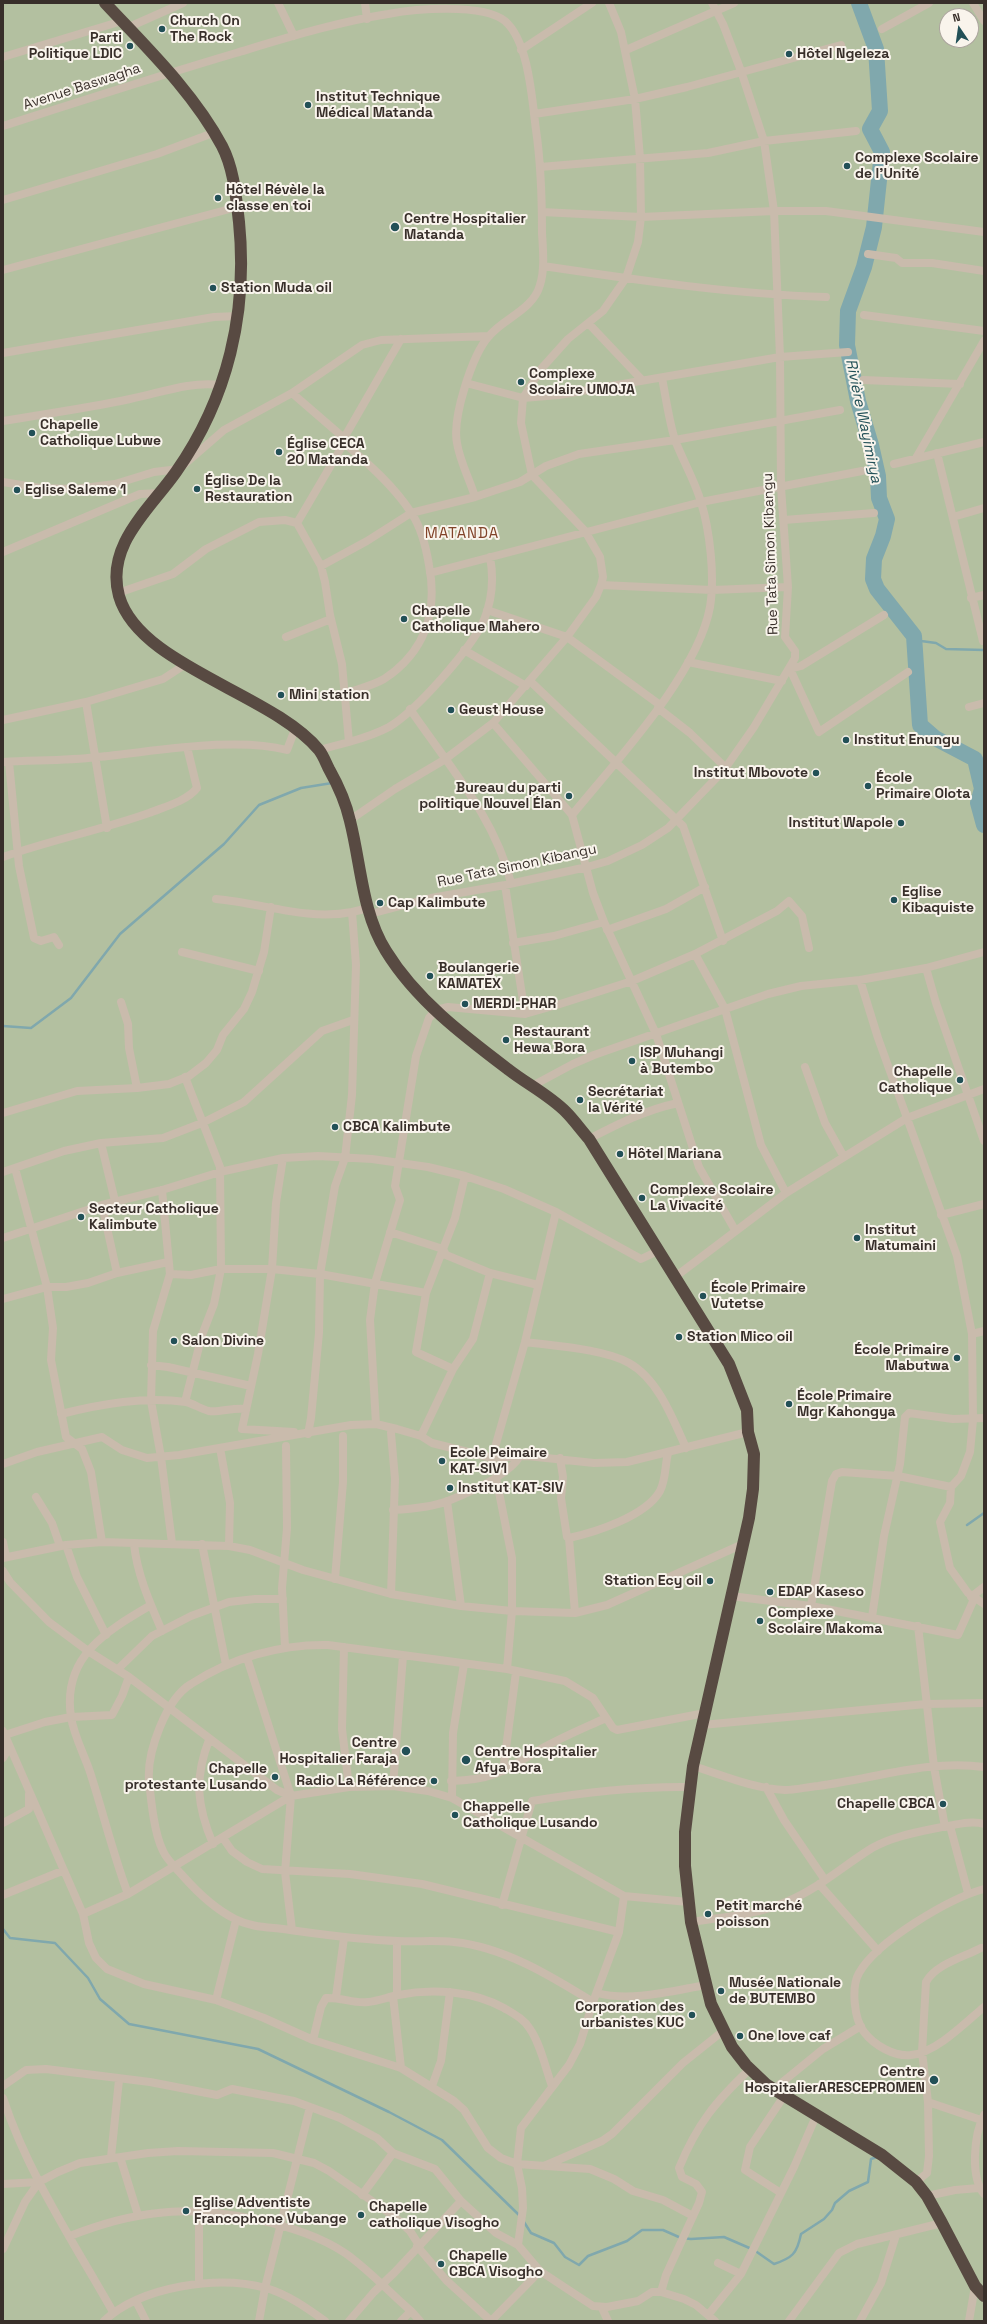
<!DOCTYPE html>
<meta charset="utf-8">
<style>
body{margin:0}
#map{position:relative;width:987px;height:2324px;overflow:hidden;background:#f1eadf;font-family:"Space Grotesk",sans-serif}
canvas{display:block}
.frame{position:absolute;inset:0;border:4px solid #382f2a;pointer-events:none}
.north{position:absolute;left:939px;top:8px;width:40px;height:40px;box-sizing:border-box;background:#f9f4ec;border:1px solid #aca59e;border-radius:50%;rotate:347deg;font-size:11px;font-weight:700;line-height:16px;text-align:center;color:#382f2a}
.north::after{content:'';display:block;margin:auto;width:14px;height:18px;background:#225057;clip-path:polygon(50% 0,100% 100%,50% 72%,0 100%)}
</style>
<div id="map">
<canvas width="987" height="2324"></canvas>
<div class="frame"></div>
<div class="north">N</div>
</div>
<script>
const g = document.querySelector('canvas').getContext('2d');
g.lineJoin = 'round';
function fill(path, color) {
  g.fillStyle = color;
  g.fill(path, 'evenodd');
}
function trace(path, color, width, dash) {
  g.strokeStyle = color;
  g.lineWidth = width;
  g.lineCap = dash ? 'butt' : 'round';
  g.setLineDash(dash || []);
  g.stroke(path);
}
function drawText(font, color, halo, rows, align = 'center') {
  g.font = font + ' "Space Grotesk",sans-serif';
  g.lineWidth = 4;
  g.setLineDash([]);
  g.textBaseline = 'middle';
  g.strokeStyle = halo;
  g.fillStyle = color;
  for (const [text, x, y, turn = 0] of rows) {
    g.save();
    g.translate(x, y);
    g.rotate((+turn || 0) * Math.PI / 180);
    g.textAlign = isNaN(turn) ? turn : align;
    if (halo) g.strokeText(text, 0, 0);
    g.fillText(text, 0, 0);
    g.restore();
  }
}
fill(new Path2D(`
 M3,3h981v2318h-981zM947,16h24v24h-24z`), '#b3c0a0');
trace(new Path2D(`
 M914,636l7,5 15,2 10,6 38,1
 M3,1026l28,2 40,-30 49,-64 104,-90 35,-39 42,-17 31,-5
 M967,1525l17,-12
 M3,1929l7,9 45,5 33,35 12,21 29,25 129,25 131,63 53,28 78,76
 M524,2222l7,11 23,10 11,14 14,8 9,-9 39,-15 15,-11h21l18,8 10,1 33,-2 30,13 20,14c18,-6 23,-10 27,-30l23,-15 8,-9 3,-7 14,-12 19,-9 3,-23 6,-2`), '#80a8ad', 2.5);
trace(new Path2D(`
 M859,3l17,46 4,62 -10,18 12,23 -8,75 -10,40 -16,44 -1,34 11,56 13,44 7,31 1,22 8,21 -4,17 -9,23 -1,20 4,10 37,47 6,89 15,13 40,21 7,30 -4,14 6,22`), '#80a8ad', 16);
trace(new Path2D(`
 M278,3l16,33
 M365,3l2,16
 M973,3l11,18
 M129,27l54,-24
 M882,29l47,-26
 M521,50l71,-47
 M626,50l108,-47
 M3,57l119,-36
 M534,114l101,-15 52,-12 154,-42
 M3,126c78,-25 155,-50 233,-73 50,-15 101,-31 152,-39 27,-5 95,-11 117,7 24,21 27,79 31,109 5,34 6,69 6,103 1,17 3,36 -2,52 -7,25 -36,33 -51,51 -17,19 -37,82 -32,107 3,19 13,37 18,54
 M540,167l168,-14 56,-12 92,-10
 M3,200l154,-46 56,-21
 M542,212l99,5 133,-6h52l158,21
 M868,254l28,4 6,5h30l52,8
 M543,266c94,14 188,28 283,31
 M3,270l234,-63
 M864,315l120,16
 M589,324l53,56
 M3,353l211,-36 24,-1
 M662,378c4,20 7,43 13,62 8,21 20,41 26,62 9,29 14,75 9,105 -12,67 -95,155 -138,208l21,78 11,29 52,112 43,133 36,63
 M863,380l97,4
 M466,383l57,15 36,-3 221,-38 68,-5
 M292,393l52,45
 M3,421c42,-7 85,-13 127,-22 30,-6 60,-18 90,-14
 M937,453l46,188
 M916,458l68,-117
 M894,464l90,-22
 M3,482l37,6 35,1 40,-5 39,-12 25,-3 45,-39 68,-37 70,-48 19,-5 108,-4
 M953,517l31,-9
 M784,520l90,-7
 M297,523l47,-80v-5l57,-99
 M3,552l137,-58 21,-1
 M321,566l46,-25 44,-28 64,-16 45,-15 26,-16 33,-12 96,-14 165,-30
 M430,573l271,-71 161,-31
 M601,585l111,5 76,-3
 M118,593l55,-19 33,-25 53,-27 26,-2 12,3 24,43 4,16 5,33 12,49 7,78 -30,8
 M971,598l13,-3
 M487,610l80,27 93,68
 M286,637l45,-18
 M464,650l62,36
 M688,662l94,19
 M790,669l29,63 89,-60
 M790,669l11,-3 83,-51
 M530,681l153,145 40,115
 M344,694c13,-5 28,-8 40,-15 41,-27 54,-67 45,-114 -3,-18 -7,-36 -17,-51 -17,-27 -44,-51 -68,-71
 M86,702l21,126
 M969,707l15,-4
 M658,708l32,25 36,35
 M410,709c38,56 85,108 101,174
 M3,720l83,-18 77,-23 23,-15
 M493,723l79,92
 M349,742c14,-4 27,-8 40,-15 27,-16 82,-78 95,-107 8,-20 10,-42 6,-63
 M3,762c31,-2 63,-1 94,-5 55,-5 137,-21 190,-7l8,-21
 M9,762l10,104 15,72 7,3 13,-4 5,8
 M350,820l45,-31 49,-29 49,-37 74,-86 29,-40 5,-12 2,-8 -3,-20 -15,-26 -53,-56 -11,-52 2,-25 18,-29 27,-30 35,-28 23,-33 12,-36 3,-25 -1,-59 -5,-59 -14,-67 -12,-29
 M3,857c48,-17 98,-27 146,-44 15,-6 38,-12 48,-25l-10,-41
 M505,885l20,129
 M216,899c46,4 91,22 136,13
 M370,914l61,-16 74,-13 82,-18 21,-6 34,-16 26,-17 56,-58 30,-43 41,-69v-7l-10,-14 3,-50 -7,-100 -1,-130 -6,-146 -10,-70 -23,-70 -18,-47 -11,-21
 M607,930l59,-21 39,-22
 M513,943l41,-7 50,-14
 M182,952l77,19
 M695,954l30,55 36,136 25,48
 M926,968l10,35 48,138
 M860,980l18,58 79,218 15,78 1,86 -3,32 -9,24 -10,11 -1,16 -10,19 10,46 18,25 16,11
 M121,1002l7,22 1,24 8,40
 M805,1067l20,56 19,34
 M185,1077l35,90 1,102 -7,35 -12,31 -17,67
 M532,1086l41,-22 21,-9 174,-61 33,-8 59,-6 66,-12 58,-16
 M3,1113l74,-22 60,-3 32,-4 20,-8 17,-13 11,-13 6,-15 21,-26 8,-17 12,-40 7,-45
 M589,1139c29,-15 56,-29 89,-36
 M101,1143l14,58
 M283,1158l-7,45 -4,66 -14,85 -16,75 52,3
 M15,1168l32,119 6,41 -2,32 15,77 16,12 9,23 11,70
 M3,1172l61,-21 37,-8 62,-5 39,-15 42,-21 78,-71 31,-11
 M162,1190l8,84 -17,57 -2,70 10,56 11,86
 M102,1205l15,68
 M941,1215l43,-11
 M390,1232l53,17 3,6 44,18 48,12
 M3,1238l99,-33 60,-15 58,-18 63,-14 35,-2 54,3 56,8 37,9 39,13 52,23 85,47 17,-8
 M170,1274l21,1 30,-6h51l48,5 106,19
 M675,1277l111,-84 121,-75 77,-29
 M3,1299l44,-12h19l22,-4 29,-10 51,-11
 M972,1334l12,-3
 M525,1342c29,4 79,7 104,21 29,16 44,56 57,85
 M151,1365l17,2 83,19
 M453,1369l-37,-17 10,-59 29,-75 10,-42
 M61,1414c40,-10 84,-18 125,-12 8,2 15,7 23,9 9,2 25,-4 36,-2
 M376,1424l-6,-104 5,-37 25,-83 -5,-14 21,-130 13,-38 7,-8 12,-3 77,7 35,-10 72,-23 63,-27 82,-43 12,-10 13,15 7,32
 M391,1433l4,46 -4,115
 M308,1434l3,-16 8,-85 1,-59 15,-88 10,-28 7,-63 4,-130 -4,-53 17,-4
 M421,1436l32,-67 20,-30 17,-66
 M220,1448l10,55 -1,43
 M492,1458l33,-116 31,-130
 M560,1458l3,19 -2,21 6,39 2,1 6,75
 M3,1464l34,-12 65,-15 20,13 25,8 32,-3 172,-30 25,-1 21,5 24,7 11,7 60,15 35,-2 67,7 33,-1 121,-30
 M496,1477l16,81v53l-5,58
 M36,1497l16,26 8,23
 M447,1501l14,105
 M393,1510c18,-1 39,-3 55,-9 20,-8 61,-26 72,-45
 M569,1538c27,-6 77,-22 91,-47 6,-12 5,-26 8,-38
 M3,1542l3,15
 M134,1544c3,30 16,59 28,87
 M202,1544l24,121
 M66,1545l11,32 29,58
 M3,1558l63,-13 36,-3 127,4 21,4 53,20 88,24 70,12 51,5 63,2 32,-8 136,-61
 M3,1571l7,11 39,40 39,29 41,26 148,113 14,6 58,-9 44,-1 35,5 24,7 172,98 64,6
 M335,1579l8,-97v-46
 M731,1596l80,10 147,29 16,-36
 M971,1597l13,-10
 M811,1606l21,-125 4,-7 6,-2 56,4 53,11
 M872,1617l12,-81 16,-72 5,-47 4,-4 44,6 31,-1
 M918,1626l16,141 11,60
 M285,1647l-3,-59 5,-60 -1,-82
 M344,1647l-2,82 7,58
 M247,1658l44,138 -6,76 7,58
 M118,1669l34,-33 39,-20 38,-14 26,-3h28
 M702,1725l224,-21 58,-1
 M3,1731l80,183 6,29 7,15 11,11 37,15 72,16 48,18 49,22 88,28 53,33 10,9 24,38 13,10 16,6 73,5 24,10 19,12 30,9 30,16
 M209,1740c-15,39 -12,66 4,104
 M3,1758l3,-5 -1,-18 40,-13 26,-5 41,-2 10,-19 7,-19
 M693,1766c29,9 61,23 92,24 10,0 22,-3 33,-4 55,-7 111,-27 166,-19
 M503,1771l13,-99
 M451,1781c39,-1 50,-8 83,-28 23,-14 48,-24 72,-35
 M393,1786l10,-130
 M766,1787l18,33 41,60
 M452,1798l1,-65 11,-69
 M3,1823l26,-14v-15
 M950,1826l18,67
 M223,1838l9,13 15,11 15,7 88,5 72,10 197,48
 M819,1884l59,67
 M984,1889c-34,9 -107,52 -125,84 -8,14 -5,46 5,59 10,13 30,25 47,23 25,-2 55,-33 73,-48
 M128,1894c-15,-40 -25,-82 -38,-122 -6,-18 -16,-36 -19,-55 -9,-60 34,-85 80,-112
 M3,1895l59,-24
 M624,1896l-5,36 -26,70 -13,42 -11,21 -48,63 -4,36 5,24 1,20 -5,37 22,26 53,35 14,1 31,-6 14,-9h9l23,7 12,6 19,16
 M502,1905l30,-104c53,-9 104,-15 159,-14
 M83,1914l45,-20 163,-98
 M691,1922c32,-5 65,-7 95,-20 32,-13 57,-36 86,-54 21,-12 46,-16 70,-21 13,-2 29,-7 42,-3
 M397,1941v54
 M597,1993c34,9 74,-2 109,-8
 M393,1996l8,72
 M336,1997l8,-59
 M216,2000l20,-80
 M593,2002c-42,-26 -89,-55 -139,-60 -19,-2 -38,0 -56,-1 -37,-1 -72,-6 -108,-11 -19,-3 -38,-2 -55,-11 -20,-10 -37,-26 -52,-43 -7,-8 -16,-16 -20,-25 -9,-18 -12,-51 -14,-71 -2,-28 17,-81 42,-96 40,-26 89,-40 137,-39l179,24 58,12 28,17 20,30 4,2 88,-17
 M313,2040l8,-33 5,-9c15,-1 28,6 42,4 10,-1 20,-5 30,-7 35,-7 75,-4 106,13 10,6 20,11 26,21 11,16 15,38 22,57
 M3,2086l23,-16 20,-1 104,13 67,13 15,-6 62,12 46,17 37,20 16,15 42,16 26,32 35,32 22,12
 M432,2086l9,-25 9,-69
 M774,2089l49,-40 38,-23
 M3,2098c25,76 71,145 110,214
 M928,2102l56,19
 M984,2115c-10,19 -14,62 0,79
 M111,2157l8,-77
 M120,2157l18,58
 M544,2166l58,-25 10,-7 71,-71 40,-32
 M916,2182l11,-9 2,-17 -1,-54 -6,-50 4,-70c10,-18 38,-25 55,-34
 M3,2184l36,-2 19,-10 22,-9 68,-10 30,-2 95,2 41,10 15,8 66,46 15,14 9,14
 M781,2193l-36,-23 5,-23 34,-51
 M362,2195l31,-42
 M927,2196l28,-6 24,-2
 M199,2213v71
 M70,2236c28,-11 58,-20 88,-23 53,-7 142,10 187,40 23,16 44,39 66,58l9,10
 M417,2246l29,34 45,41
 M3,2249l22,-47 14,-20
 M718,2263l23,11
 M661,2292l5,-17 33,-72 3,-11 -6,-8 -14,-7 -3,-9c18,-44 37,-67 71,-99
 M136,2301l10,20
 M602,2308l6,13
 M708,2315l33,-41 53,-107 22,-51
 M104,2321c37,-35 114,-46 162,-33 21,6 41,20 59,33
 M259,2321l6,-33 45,-181
 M349,2321l25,-29 21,-20 66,-71
 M401,2321l10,-10
 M491,2321l49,-50
 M789,2321l50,-68 18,-9 85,-21
 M860,2321l21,-38 15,-48
 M969,2321l6,-35`), '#c9bbac', 8);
trace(new Path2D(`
 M105,3c42,45 88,89 117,143 12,23 14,51 17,76 9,90 -11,176 -63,250 -26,37 -71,73 -57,124 20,70 153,97 200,154 4,5 7,13 10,19 9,16 17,34 21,52 11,43 12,92 36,130 30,49 78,85 123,119 18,14 40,25 57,42 8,8 15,18 23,27l140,225 18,46 1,22 6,22 -1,35 -4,29 -56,248 -8,66v34l6,56 20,82 21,43 14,18 21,20 115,70 34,27 11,14 15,27 33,63 9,10`), '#584a42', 12);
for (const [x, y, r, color] of [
 [162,29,4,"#225057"],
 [130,46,4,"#225057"],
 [789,54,4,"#225057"],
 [308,105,4,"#225057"],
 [847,166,4,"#225057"],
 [218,198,4,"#225057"],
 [395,227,5,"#225057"],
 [213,288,4,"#225057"],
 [521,382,4,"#225057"],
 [32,433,4,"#225057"],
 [279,452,4,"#225057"],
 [197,489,4,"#225057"],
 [17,490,4,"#225057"],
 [404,619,4,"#225057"],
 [281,695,4,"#225057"],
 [451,710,4,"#225057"],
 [846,740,4,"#225057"],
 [816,773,4,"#225057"],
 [868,786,4,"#225057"],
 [569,796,4,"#225057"],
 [901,823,4,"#225057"],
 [894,900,4,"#225057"],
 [380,903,4,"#225057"],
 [430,976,4,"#225057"],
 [465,1004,4,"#225057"],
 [506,1040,4,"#225057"],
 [632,1061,4,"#225057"],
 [960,1080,4,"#225057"],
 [580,1100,4,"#225057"],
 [335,1127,4,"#225057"],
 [620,1154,4,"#225057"],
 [642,1198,4,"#225057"],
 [81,1217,4,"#225057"],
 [857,1238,4,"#225057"],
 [703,1296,4,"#225057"],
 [679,1337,4,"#225057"],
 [174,1341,4,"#225057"],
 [957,1358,4,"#225057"],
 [789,1404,4,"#225057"],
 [442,1461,4,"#225057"],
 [450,1488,4,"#225057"],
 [710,1581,4,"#225057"],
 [770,1592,4,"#225057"],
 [760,1621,4,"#225057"],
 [406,1751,5,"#225057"],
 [466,1760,5,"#225057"],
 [275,1777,4,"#225057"],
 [434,1781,4,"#225057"],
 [943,1804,4,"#225057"],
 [455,1815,4,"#225057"],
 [708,1914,4,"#225057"],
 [721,1991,4,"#225057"],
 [692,2015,4,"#225057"],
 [740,2036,4,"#225057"],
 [934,2080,5,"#225057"],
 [186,2211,4,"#225057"],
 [361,2215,4,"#225057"],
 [441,2264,4,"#225057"]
]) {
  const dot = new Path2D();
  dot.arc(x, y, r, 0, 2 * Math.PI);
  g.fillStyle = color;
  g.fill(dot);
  trace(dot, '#f9f4ec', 1.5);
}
drawText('bold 14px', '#382f2a', '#f9f4ec', [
 ["Church On",170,21],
 ["The Rock",170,37],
 ["Parti",122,38,"right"],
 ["Politique LDIC",122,54,"right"],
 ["Hôtel Ngeleza",797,54],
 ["Institut Technique",316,97],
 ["Médical Matanda",316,113],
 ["Complexe Scolaire",855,158],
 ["de l'Unité",855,174],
 ["Hôtel Révèle la",226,190],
 ["classe en toi",226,206],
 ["Centre Hospitalier",404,219],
 ["Matanda",404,235],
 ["Station Muda oil",221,288],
 ["Complexe",529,374],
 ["Scolaire UMOJA",529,390],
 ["Chapelle",40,425],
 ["Catholique Lubwe",40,441],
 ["Église CECA",287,444],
 ["20 Matanda",287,460],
 ["Église De la",205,481],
 ["Restauration",205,497],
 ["Eglise Saleme 1",25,490],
 ["Chapelle",412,611],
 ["Catholique Mahero",412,627],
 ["Mini station",289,695],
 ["Geust House",459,710],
 ["Institut Enungu",854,740],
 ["Institut Mbovote",808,773,"right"],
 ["École",876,778],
 ["Primaire Olota",876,794],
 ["Bureau du parti",561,788,"right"],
 ["politique Nouvel Élan",561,804,"right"],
 ["Institut Wapole",893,823,"right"],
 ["Eglise",902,892],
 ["Kibaquiste",902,908],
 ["Cap Kalimbute",388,903],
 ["Boulangerie",438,968],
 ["KAMATEX",438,984],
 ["MERDI-PHAR",473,1004],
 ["Restaurant",514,1032],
 ["Hewa Bora",514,1048],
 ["ISP Muhangi",640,1053],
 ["à Butembo",640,1069],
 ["Chapelle",952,1072,"right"],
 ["Catholique",952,1088,"right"],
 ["Secrétariat",588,1092],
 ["la Vérité",588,1108],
 ["CBCA Kalimbute",343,1127],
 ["Hôtel Mariana",628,1154],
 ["Complexe Scolaire",650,1190],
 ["La Vivacité",650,1206],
 ["Secteur Catholique",89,1209],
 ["Kalimbute",89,1225],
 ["Institut",865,1230],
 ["Matumaini",865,1246],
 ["École Primaire",711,1288],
 ["Vutetse",711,1304],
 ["Station Mico oil",687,1337],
 ["Salon Divine",182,1341],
 ["École Primaire",949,1350,"right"],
 ["Mabutwa",949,1366,"right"],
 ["École Primaire",797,1396],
 ["Mgr Kahongya",797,1412],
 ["Ecole Peimaire",450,1453],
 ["KAT-SIV1",450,1469],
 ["Institut KAT-SIV",458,1488],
 ["Station Ecy oil",702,1581,"right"],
 ["EDAP Kaseso",778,1592],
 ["Complexe",768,1613],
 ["Scolaire Makoma",768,1629],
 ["Centre",397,1743,"right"],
 ["Hospitalier Faraja",397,1759,"right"],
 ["Centre Hospitalier",475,1752],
 ["Afya Bora",475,1768],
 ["Chapelle",267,1769,"right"],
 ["protestante Lusando",267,1785,"right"],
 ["Radio La Référence",426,1781,"right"],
 ["Chapelle CBCA",935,1804,"right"],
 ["Chappelle",463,1807],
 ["Catholique Lusando",463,1823],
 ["Petit marché",716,1906],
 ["poisson",716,1922],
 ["Musée Nationale",729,1983],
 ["de BUTEMBO",729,1999],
 ["Corporation des",684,2007,"right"],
 ["urbanistes KUC",684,2023,"right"],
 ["One love caf",748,2036],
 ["Centre",925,2072,"right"],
 ["HospitalierARESCEPROMEN",925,2088,"right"],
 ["Eglise Adventiste",194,2203],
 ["Francophone Vubange",194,2219],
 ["Chapelle",369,2207],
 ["catholique Visogho",369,2223],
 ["Chapelle",449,2256],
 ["CBCA Visogho",449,2272]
], 'left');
drawText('14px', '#382f2a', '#f9f4ec', [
 ["Avenue Baswagha",82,87,-18],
 ["Rue Tata Simon Kibangu",771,554,-92],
 ["Rue Tata Simon Kibangu",517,866,-12]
]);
drawText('italic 15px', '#225057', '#f9f4ec', [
 ["Rivière Wayimirya",863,421,78]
]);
g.letterSpacing = '1px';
drawText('15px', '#814329', '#f9f4ec', [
 ["MATANDA",462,534]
]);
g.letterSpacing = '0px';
</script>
